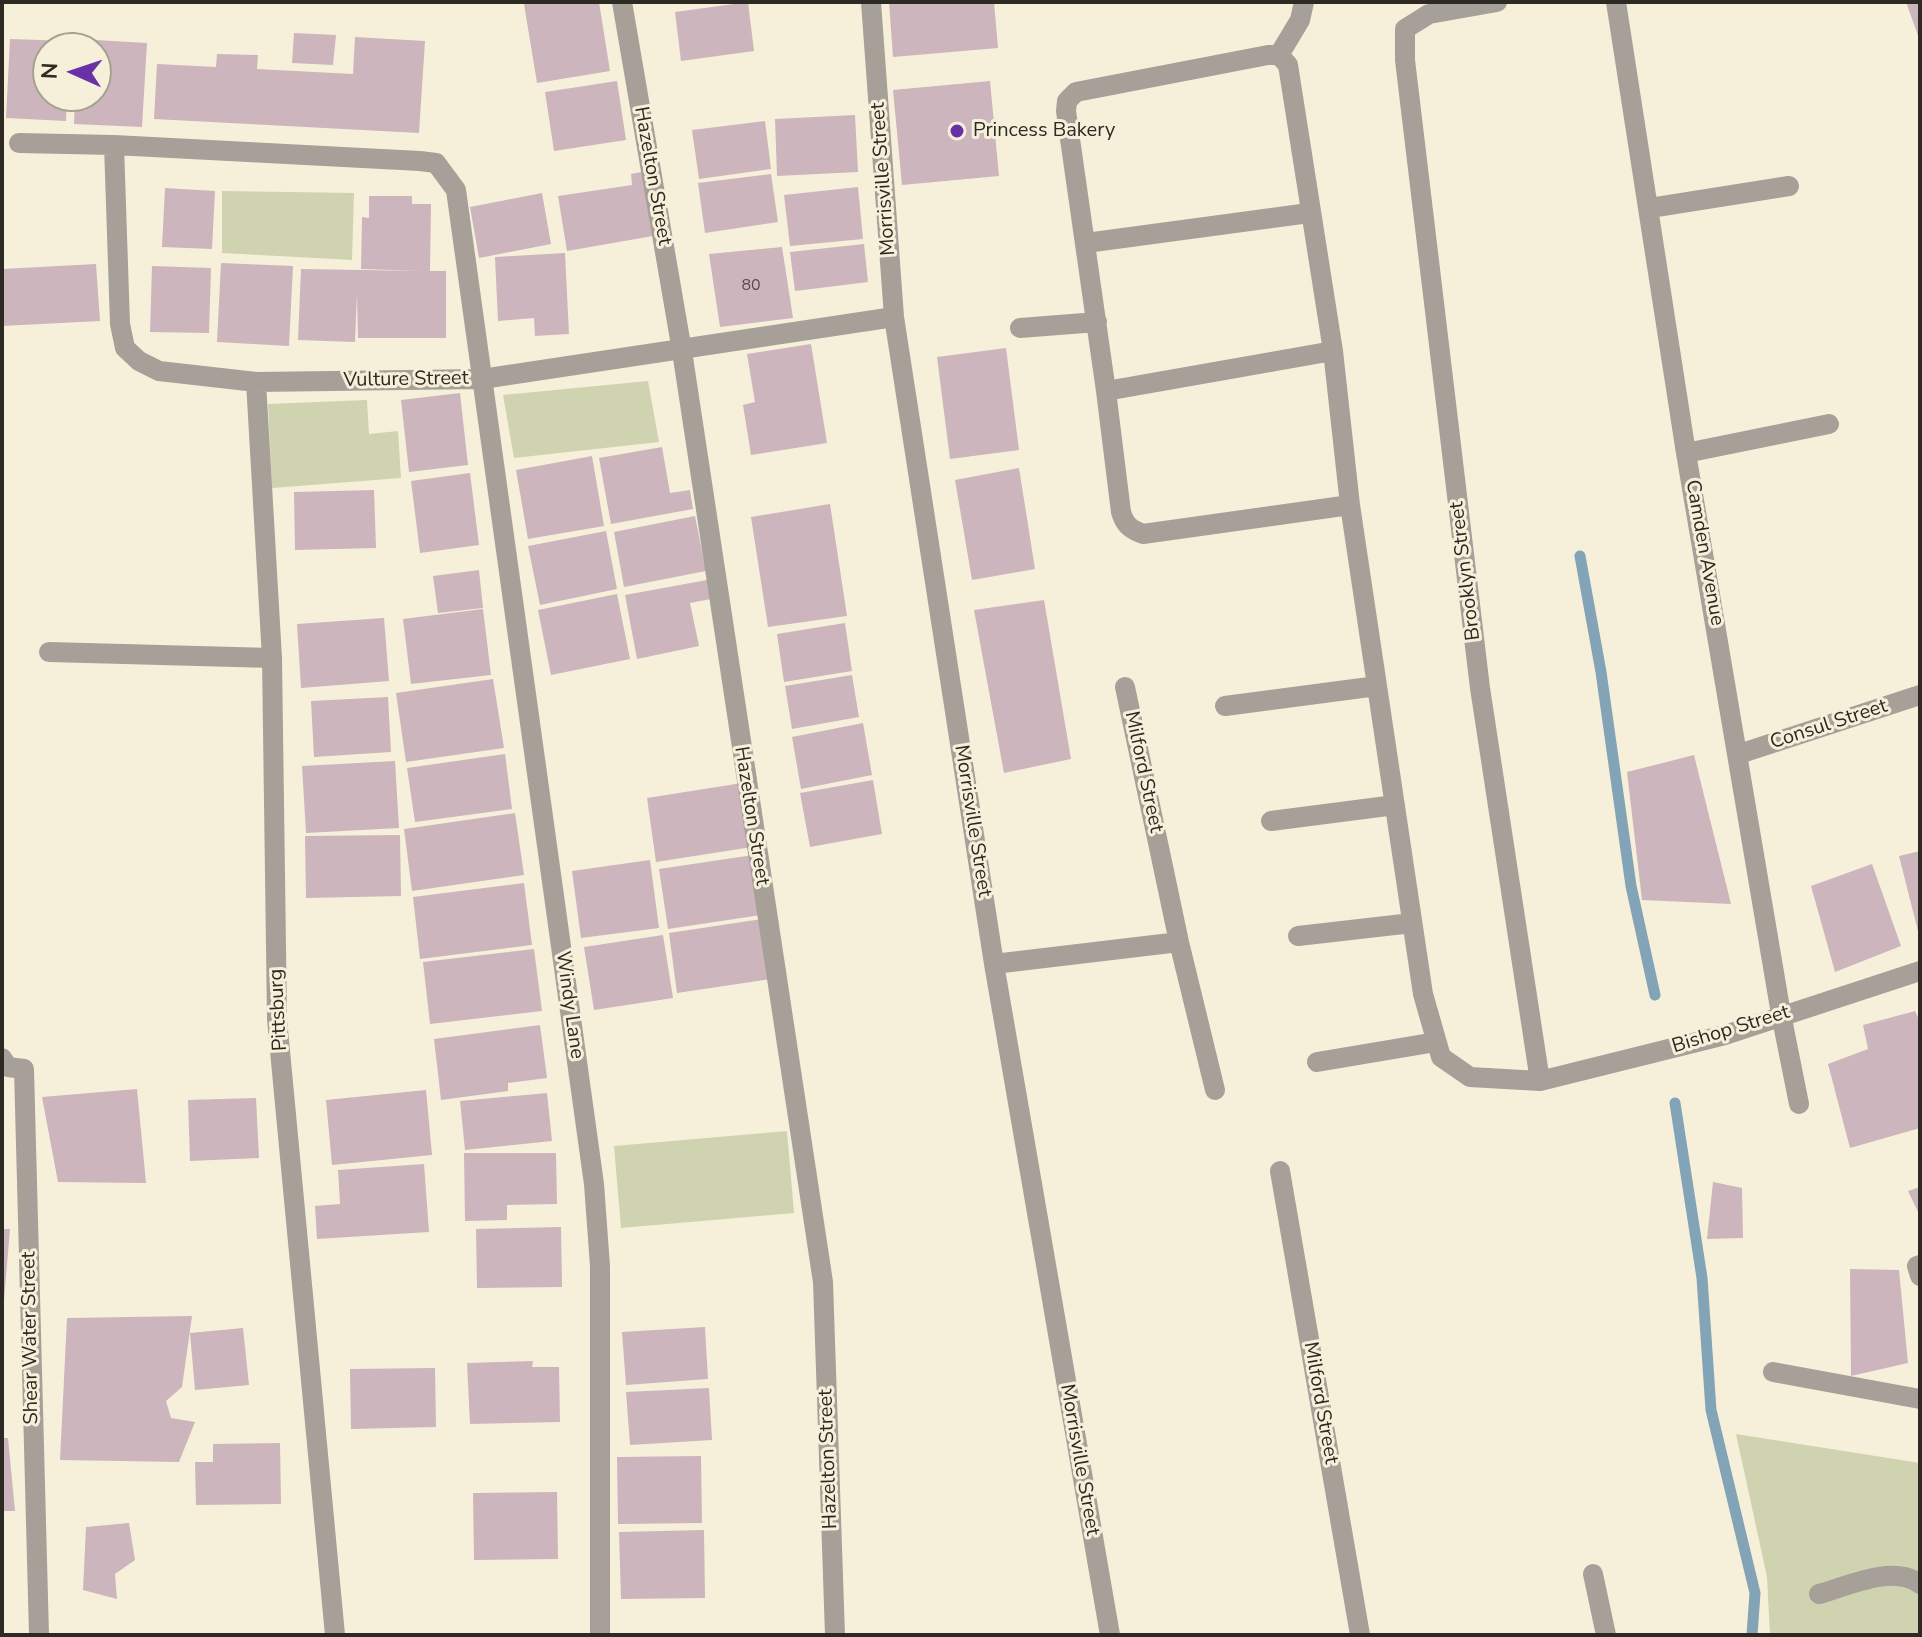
<!DOCTYPE html>
<style>
body{margin:0}
#map{position:relative;width:1922px;height:1637px;overflow:hidden;background:#f6f0db;font-family:"Nunito Sans",sans-serif}
canvas{display:block}
.frame{position:absolute;inset:0;border:4px solid #2c2a22;pointer-events:none}
.north{position:absolute;left:32px;top:32px;width:80px;height:80px;box-sizing:border-box;background:#f6f0db;border:2px solid #a5a191;border-radius:50%;rotate:273deg;font-size:22px;font-weight:700;line-height:32px;text-align:center;color:#2c2a22}
.north::after{content:'';display:block;margin:auto;width:28px;height:36px;background:#6831a8;clip-path:polygon(50% 0,100% 100%,50% 72%,0 100%)}
</style>
<div id="map">
<canvas width="1922" height="1637"></canvas>
<div class="frame"></div>
<div class="north">N</div>
</div>
<script>
const g = document.querySelector('canvas').getContext('2d');
g.lineJoin = 'round';
function fill(path, color) {
  g.fillStyle = color;
  g.fill(path, 'evenodd');
}
function trace(path, color, width, dash) {
  g.strokeStyle = color;
  g.lineWidth = width;
  g.lineCap = dash ? 'butt' : 'round';
  g.setLineDash(dash || []);
  g.stroke(path);
}
function drawText(font, color, halo, rows, align = 'center') {
  g.font = font + ' "Nunito Sans",sans-serif';
  g.lineWidth = 6;
  g.setLineDash([]);
  g.textBaseline = 'middle';
  g.strokeStyle = halo;
  g.fillStyle = color;
  for (const [text, x, y, turn = 0] of rows) {
    g.save();
    g.translate(x, y);
    g.rotate((+turn || 0) * Math.PI / 180);
    g.textAlign = isNaN(turn) ? turn : align;
    if (halo) g.strokeText(text, 0, 0);
    g.fillText(text, 0, 0);
    g.restore();
  }
}
fill(new Path2D(`
 M222,191l132,2 -2,67 -130,-7z
 M648,381l11,61 -145,16 -11,-63z
 M367,400l2,34 29,-3 3,47 -129,10 -4,-84z
 M787,1131l7,82 -173,15 -7,-82z
 M1736,1434l184,29v172h-150l-3,-58z`), '#cfd3af');
trace(new Path2D(`
 M1580,556l21,116 30,214 24,109
 M1675,1103l27,175 9,132 44,183 -3,42`), '#82a4b6', 11);
fill(new Path2D(`
 M535,2h64l11,69 -73,12 -13,-79z
 M748,2l6,49 -73,10 -6,-49z
 M889,2h105l4,46 -105,9z
 M1906,2h14v39z
 M294,33l42,2 -3,30 -41,-2z
 M355,37l70,4 -6,92 -265,-14 3,-55 59,3 1,-13 41,1 -1,14 96,5z
 M10,39l60,2 -1,7h-21v48h19l-1,25 -60,-3z
 M78,39l69,4 -5,84 -68,-3 1,-28h21v-48h-19z
 M617,81l9,59 -72,11 -9,-59z
 M990,81l9,95 -97,9 -9,-95z
 M855,115l3,57 -81,4 -2,-57z
 M765,121l6,48 -72,10 -7,-49z
 M647,171l6,65 -86,15 -9,-55 74,-11 -1,-11z
 M771,174l7,48 -73,11 -7,-50z
 M858,187l5,52 -73,7 -6,-51z
 M165,188l50,3 -3,58 -50,-2z
 M542,193l9,51 -72,14 -9,-51z
 M369,196h43v8h19l-1,67h16v67h-88l-1,-44 -2,48 -57,-2 3,-71 123,2 -63,-2 1,-52 7,1z
 M864,244l4,38 -73,9 -5,-39z
 M782,247l11,71 -73,9 -11,-73z
 M565,253l4,81 -34,2 -1,-18 -36,3 -3,-64z
 M221,263l72,3 -4,80 -72,-4z
 M96,264l4,57 -98,5v-57z
 M152,266l59,2 -2,65 -59,-1z
 M811,344l16,99 -76,12 -8,-50 12,-3 -8,-48z
 M1006,348l13,102 -69,9 -13,-102z
 M460,393l8,72 -59,7 -8,-72z
 M662,447l8,46 20,-3 3,19 -82,15 -12,-66z
 M592,456l12,70 -76,13 -12,-69z
 M1019,468l16,101 -63,11 -17,-100z
 M470,473l9,72 -59,8 -9,-72z
 M374,490l2,58 -81,2 -1,-58z
 M830,504l17,112 -79,11 -17,-110z
 M695,516l11,55 -82,16 -10,-55z
 M606,531l11,58 -77,16 -12,-59z
 M479,570l4,38 -45,5 -5,-37z
 M707,580l4,19 -21,4 9,43 -62,13 -12,-64z
 M617,594l13,65 -79,16 -13,-65z
 M1044,600l27,159 -67,14 -30,-163z
 M483,609l8,66 -80,9 -8,-65z
 M384,618l5,63 -88,7 -4,-64z
 M845,623l7,48 -68,11 -7,-48z
 M852,675l7,42 -67,12 -7,-43z
 M493,679l11,69 -98,14 -10,-69z
 M388,697l3,55 -77,5 -3,-56z
 M863,723l9,52 -71,14 -9,-52z
 M505,754l7,55 -97,13 -8,-54z
 M1694,755l37,149 -89,-4 -15,-128z
 M395,761l4,67 -93,5 -4,-67z
 M873,780l9,54 -72,13 -10,-54z
 M742,783l10,64 -96,15 -9,-64z
 M515,813l9,62 -112,16 -8,-62z
 M400,835l1,61 -95,2 -1,-62z
 M1920,851v84h-1l-20,-79z
 M753,855l8,60 -93,14 -9,-60z
 M650,860l9,68 -78,10 -9,-67z
 M1872,864l29,82 -66,26 -24,-86z
 M524,883l8,62 -112,14 -7,-62z
 M762,919l9,60 -94,14 -8,-60z
 M663,935l10,63 -79,12 -10,-63z
 M534,949l8,62 -112,13 -7,-62z
 M1915,1011l5,11v106l-70,20 -22,-84 40,-15 -5,-24z
 M540,1025l7,53 -39,5v8l-67,9 -7,-61z
 M137,1089l9,94 -88,-1 -16,-85z
 M426,1090l6,65 -100,10 -6,-65z
 M547,1093l5,48 -87,9 -5,-49z
 M256,1098l3,60 -69,3 -2,-61z
 M464,1153h92l1,51 -50,1v15l-42,1z
 M424,1164l5,68 -112,7 -2,-33 25,-2 -2,-34z
 M1713,1182l29,6 1,50 -36,1z
 M1920,1187v29l-12,-25z
 M561,1227l1,60 -85,1 -1,-59z
 M2,1229h8l-6,71h-2z
 M1850,1269l49,1 9,93 -57,13z
 M192,1316l-10,71 -16,14 5,17 24,4 -16,40 -119,-2 7,-142z
 M705,1327l3,52 -82,6 -4,-53z
 M243,1328l6,57 -54,5 -5,-57z
 M533,1361l-1,6h27l1,55 -90,2 -3,-61z
 M435,1368l1,59 -85,2 -1,-60z
 M709,1388l3,52 -82,5 -4,-53z
 M2,1438h6l7,73h-13z
 M280,1443l1,61 -85,1 -1,-43h18v-18z
 M701,1456l1,67 -84,1 -1,-67z
 M557,1492l1,67 -84,1 -1,-67z
 M129,1523l6,37 -20,14 2,25 -34,-9 3,-63z
 M704,1530l1,68 -84,1 -2,-67z`), '#ccb5bc');
trace(new Path2D(`
 M622,2l60,349 141,931 12,353
 M871,2l23,315 100,647 116,671
 M1497,2l-68,12 -24,15v31l75,628 60,393
 M1616,2l70,451 95,561 18,90
 M1279,55l21,-35 4,-18
 M19,143l95,2 306,16 16,2 20,27 138,994 6,82v369
 M114,145l6,179 5,24 14,13 20,10 97,11 226,-3 412,-62
 M1650,208l139,-22
 M1086,243l223,-30
 M1020,328l77,-6
 M256,382l16,276 5,361 58,616
 M1106,391l227,-40
 M1686,453l143,-29
 M1350,505l-207,29c-13,-5 -18,-9 -22,-22l-15,-121 -40,-280 1,-10 9,-9 192,-37h11l9,10 45,286 17,154 73,489 18,63 29,20 70,4 185,-46 195,-64
 M49,652l223,6
 M1125,687l54,255 36,148
 M1225,706l152,-20
 M1739,754l181,-59
 M1271,821l124,-16
 M1298,936l114,-13
 M994,964l185,-22
 M2,1058l6,9 16,2 15,566
 M1317,1062l119,-20
 M1280,1171l80,464
 M1920,1265l-3,1 3,10
 M1773,1372l147,27
 M1593,1574l13,61
 M1819,1594c29,-8 74,-30 101,-10`), '#a7a099', 20);
for (const [x, y, r, color] of [
 [957,131,8,"#6831a8"]
]) {
  const dot = new Path2D();
  dot.arc(x, y, r, 0, 2 * Math.PI);
  g.fillStyle = color;
  g.fill(dot);
  trace(dot, '#f6f0db', 3);
}
drawText('16px', '#544d48', null, [
 ["80",751,286]
]);
drawText('20px', '#2c2a22', '#f6f0db', [
 ["Princess Bakery",973,131]
], 'left');
drawText('20px', '#2c2a22', '#f6f0db', [
 ["Hazelton Street",652,176,80],
 ["Morrisville Street",884,179,-94],
 ["Vulture Street",406,380,-1],
 ["Camden Avenue",1704,553,80],
 ["Brooklyn Street",1466,571,-97],
 ["Consul Street",1829,725,-18],
 ["Milford Street",1143,772,78],
 ["Hazelton Street",751,816,81],
 ["Morrisville Street",972,821,81],
 ["Windy Lane",569,1005,82],
 ["Pittsburg",279,1010,-93],
 ["Bishop Street",1731,1030,-17],
 ["Shear Water Street",31,1338,-91],
 ["Milford Street",1320,1403,80],
 ["Hazelton Street",829,1459,-92],
 ["Morrisville Street",1079,1460,80]
]);
</script>
